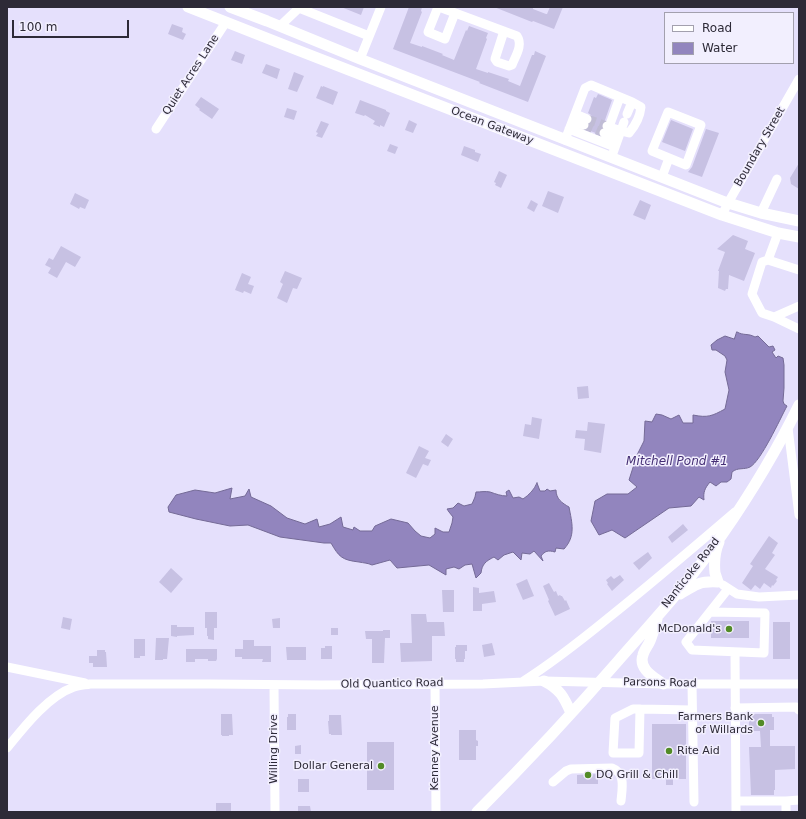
<!DOCTYPE html>
<style>
body{margin:0}
#map{position:relative;width:806px;height:819px;overflow:hidden;background:#e5e0fc;font-family:"DejaVu Sans",sans-serif}
canvas{display:block}
.frame{position:absolute;inset:0;border:8px solid #2d2a37;pointer-events:none}
.legend{position:absolute;left:664px;top:12px;width:130px;height:52px;box-sizing:border-box;background:#f2effe;border:1px solid #a3a0ae;margin:0;padding:5px 7px;list-style:none;font-size:12px;color:#2d2a37}
.legend li{display:flex;align-items:center;gap:8px;height:20px}
.legend b{width:20px;border:1px solid #a3a0ae}
.scale{position:absolute;left:12px;top:20px;width:117px;height:18px;box-sizing:border-box;border:2px solid #2d2a37;border-top:0;padding-left:5px;font-size:12px;line-height:14px;white-space:nowrap;color:#2d2a37;-webkit-text-stroke:3px #f2effe;paint-order:stroke}
</style>
<div id="map">
<canvas width="806" height="819"></canvas>
<div class="frame"></div>
<ul class="legend">
<li><b style="height:5px;background:#fff"></b>Road</li>
<li><b style="height:11px;background:#9285be"></b>Water</li>
</ul>
<div class="scale">100 m</div>
</div>
<script>
const g = document.querySelector('canvas').getContext('2d');
g.lineJoin = 'round';
function fill(path, color) {
  g.fillStyle = color;
  g.fill(path, 'evenodd');
}
function trace(path, color, width, dash) {
  g.strokeStyle = color;
  g.lineWidth = width;
  g.lineCap = dash ? 'butt' : 'round';
  g.setLineDash(dash || []);
  g.stroke(path);
}
function drawText(font, color, halo, rows, align = 'center') {
  g.font = font + ' "DejaVu Sans",sans-serif';
  g.lineWidth = 3;
  g.setLineDash([]);
  g.textBaseline = 'middle';
  g.strokeStyle = halo;
  g.fillStyle = color;
  for (const [text, x, y, turn = 0] of rows) {
    g.save();
    g.translate(x, y);
    g.rotate((+turn || 0) * Math.PI / 180);
    g.textAlign = isNaN(turn) ? turn : align;
    if (halo) g.strokeText(text, 0, 0);
    g.fillText(text, 0, 0);
    g.restore();
  }
}
const water = new Path2D(`
 M737,332c7,4 11,1 18,5l3,-1 11,11 4,-1 2,4 -3,2 4,6 2,-2 5,2 1,7v23l-1,13 1,3 3,2c-7,13 -26,55 -37,61 -6,3 -12,0 -18,5l-1,7 -4,3h-6l-5,4 -6,-4c-5,6 -7,10 -6,18l-5,-3 -8,9 -22,2 -44,30 -13,-8 -13,5 -8,-14 4,-20 12,-7h21l9,-7 -8,-7 8,-25 7,-14 1,-20 7,1 4,-8 6,1 9,4 8,-4 4,8h10v-8c15,3 19,1 32,-6l4,-19 -4,-18 2,-12 -2,-4 -9,-6h-4l-1,-5 6,-5 8,-4 9,3z
 M537,483l3,8h5l2,-2 3,2 6,-1c0,9 6,13 13,17 3,16 7,29 -5,42l-8,-1 -1,4c-7,-2 -10,-1 -14,4l2,5 -9,-10 -4,3 -8,-1 -1,7 -8,-8 -9,3 -6,5 -4,-3c-8,4 -12,7 -13,16l-5,5 -4,-14 -7,1 -6,4 -5,-2 -8,2v6l-17,-10 -32,3 -7,-8 -18,5c-4,-2 -8,-2 -13,-3 -17,-2 -20,-5 -28,-19h-7l-44,-6 -32,-12 -18,1 -34,-7 -27,-7 -1,-5 8,-12 19,-5 20,3 17,-5 -2,11 15,-3 4,-7 2,8 20,9 16,12 18,6 12,-5 2,8 11,-3 11,-7 2,10 10,3 1,-3 6,4h12l3,-5 16,-7 17,4 7,8 6,5 9,2 5,-4v-6l8,4h6l3,-9 1,-6 -4,-5 -2,-3 6,-1 5,-5 6,3 8,-2 3,-7 1,-5c5,0 9,-1 14,0 6,2 11,4 17,4l-1,-4 3,-2 4,8 6,-1 4,2c6,-4 11,-9 14,-16z`);
fill(water, '#9285be');
trace(water, '#746a96', 1);
fill(new Path2D(`
 M341,7h23l-3,8z
 M409,7h13l-1,4 1,1 -12,31 12,4v-1l21,8 -1,1 12,5 12,-30 1,1 2,-5 19,7 -2,5 1,1 -11,30 12,4v-1l21,7 -1,2 12,5 12,-31h2l1,-4 11,5 -18,46 -49,-19 1,-1 -87,-33z
 M494,7h39v2l13,5h1l3,-7h13l-9,22 -21,-8 -1,1z
 M172,24l11,4 -1,4 4,2 -3,6 -15,-6z
 M235,51l10,4 -3,9 -11,-4z
 M266,64l14,5 -3,10 -15,-6z
 M294,72l10,4 -7,16 -9,-3z
 M321,86l2,1v-1l15,6 -5,13 -17,-7z
 M598,94l14,6 -7,20 -3,4 -1,4 -2,2 -1,4 -10,-4 2,-6 2,-2 1,-3 -2,-4 -3,-2 6,-16 2,1z
 M201,97l18,12 -7,10 -13,-9 1,-1 -5,-4z
 M360,100l26,10v1l4,2 -6,14 -4,-2v2l-7,-3 2,-3 -10,-6 -1,1 -9,-3z
 M287,108l10,3 -3,9 -10,-3z
 M409,120l8,4 -4,9 -8,-3z
 M671,120l22,9 -8,22 -23,-9z
 M321,121l8,3 -7,14 -6,-2 2,-3 -2,-1z
 M706,129l13,4 -17,44 -14,-5 4,-5z
 M390,144l8,3 -3,7 -8,-3z
 M464,146l11,4v2l6,2 -3,8 -17,-7z
 M799,163v26l-8,-5 -1,-6z
 M499,171l8,4 -6,13 -6,-3 1,-2 -2,-1z
 M548,191l16,6 -6,16 -16,-7z
 M75,193l14,7 -4,9 -5,-2 -1,2 -9,-5z
 M531,200l7,4 -4,8 -7,-4z
 M640,200l11,5 -6,15 -12,-5z
 M733,235l15,6 -3,8 10,4 -11,28 -15,-6 -1,14h-2l-1,2 -7,-3 1,-17h-1l7,-19 -8,-3z
 M61,246l20,11 -6,10 -9,-5 -9,16 -9,-5 3,-5 -6,-3 4,-7 4,2z
 M285,271l17,7 -5,11 -4,-1 -6,15 -10,-5 6,-14 -3,-2z
 M242,273l9,4 -3,7 6,2 -3,8 -7,-3 -1,2 -8,-3z
 M588,386l1,12 -11,1 -1,-12z
 M532,417l10,2 -3,20 -16,-3 2,-12 6,1z
 M588,422l17,2 -4,29 -17,-3 1,-11 -10,-1 1,-8 11,1z
 M446,434l7,5 -5,8 -7,-5z
 M419,446l10,5 -4,7 6,2 -3,6 -5,-2 -7,14 -10,-5z
 M683,524l5,6 -16,13 -4,-6z
 M769,536l9,7 -6,10 3,2 -10,14 13,8 -2,3 1,1 -4,5 -1,-1 -1,3 -7,-5 -4,6 -5,-4 -4,5 -9,-7 11,-17 -3,-2z
 M648,552l4,6 -13,12 -6,-7z
 M171,568l12,11 -12,14 -12,-11z
 M620,575l4,5 -12,11 -5,-7 1,-1 -2,-3 5,-4 3,3z
 M527,579l7,17 -11,4 -7,-16z
 M549,583l5,9 2,-1 2,5 2,-1 1,1h1l3,5 1,-1 4,9 -15,7 -7,-15 1,-1 -6,-14z
 M473,587l6,1v5l15,-2 2,11 -14,2v7h-9z
 M442,590h12v22h-11z
 M205,612h12v16h-3v12l-6,-1v-3h-1v-8h-2z
 M411,614h15l1,8h17l1,14h-13v25l-31,1 -1,-19h12z
 M63,617l9,2 -2,11 -9,-2z
 M280,618v10h-7l-1,-9z
 M711,621h38v17h-38z
 M773,622h17v37h-17z
 M171,625h6v2h17v8l-17,1v1l-6,-1z
 M331,628h7v7h-7z
 M383,630h7v8h-5l-1,25h-12v-24h-6l-1,-8h18z
 M156,638h13l-2,21h-4v1h-8z
 M134,639h11v17h-5v2h-6z
 M243,640h11v6h17v16h-9l1,-3h-21v-2h-7v-8h8z
 M492,643l3,12 -11,2 -2,-12z
 M456,645h11v6h-2v8h-1v3h-8v-3h-1v-12h1z
 M325,646h7v13h-11v-11h4z
 M286,647h20v13h-19z
 M186,649h31v10l-1,2h-8v-2h-13v3h-9z
 M97,650h8v2h1l1,15h-14v-4h-4v-7h8z
 M221,714h11l1,21h-4v1h-7v-1h-1z
 M288,714h8v16h-9v-13h1z
 M749,714h23v3h2v13h-4v16h25v23l-20,1v20h-1v5h-23l-2,-48h12l-1,-16h-11z
 M329,715h12l1,20h-11v-1h-2l-1,-13h1z
 M652,724h34v55h-13v6h-7v-6h-14z
 M459,730h17v10l2,1v5h-2v14h-17z
 M367,742h27v48h-27z
 M301,745v9h-6v-8z
 M598,774v10h-21v-9z
 M298,779h11v13h-11z
 M216,803h15v9h-15z
 M298,806h12l1,6h-13z`), '#c7c1e3');
trace(new Path2D(`
 M587,119l20,7
 M584,125l20,8`), '#c0bcd5', 9, [9, 4.5]);
trace(new Path2D(`
 M438,7l-10,25 17,7 10,-26
 M439,7l78,29c6,9 -1,19 -5,29l-3,1 -12,-4 -2,-3 9,-28
 M280,26l19,-18 70,28
 M360,59l21,-52
 M668,112l33,13 -15,40 -34,-14z
 M575,114l12,5
 M573,121l11,4
 M607,126l14,5 8,2c6,-7 11,-16 12,-26l-9,-5
 M609,127l11,-30
 M156,129l70,-107
 M569,129l46,18
 M604,133l14,6
 M565,140l20,-52 6,-3 41,17 -5,12
 M613,153l11,-31
 M662,177l7,-19
 M761,213l16,-34
 M722,215l6,-12 71,-124
 M768,260l10,-27
 M799,269v1l-31,-10 -6,2 -10,32 10,19 12,4 25,12
 M774,317l25,-11
 M788,428l11,87
 M723,585l14,9 22,3 40,-2
 M710,612l55,1 -1,40 -72,-3 -6,-8 42,-53
 M735,652l1,160
 M7,667l78,16
 M522,682c30,-19 58,-41 85,-63 44,-35 86,-71 128,-107
 M435,684l1,128
 M692,684l2,118
 M274,685l1,127
 M735,708l61,-1 3,3
 M640,709l-1,44h-26l2,-35 18,-9h7l52,1
 M7,748c17,-21 41,-52 67,-61 5,-2 11,-2 16,-3h121l110,1 162,-1 61,-3 119,3h136
 M553,782l13,-11 5,-2 41,-1c14,5 10,21 9,33
 M736,801h50
 M786,812v-11l13,-1`), '#fff', 9);
trace(new Path2D(`
 M188,7l104,41 430,167 56,18 21,4
 M230,7l37,14 93,38 365,143 36,11 38,8
 M680,594c16,-10 20,-13 38,-12 -1,-3 -2,-6 -3,-9 -1,-10 0,-22 4,-31
 M657,619c-2,7 -4,15 -7,22 -2,5 -6,9 -7,14 -5,14 11,22 20,29
 M544,681c16,8 20,16 27,32
 M477,812c49,-49 96,-99 141,-151 36,-41 73,-81 104,-126 29,-42 55,-85 77,-130`), '#fff', 11);
for (const [x, y, r, color] of [
 [729,629,4,"#528b26"],
 [761,723,4,"#528b26"],
 [669,751,4,"#528b26"],
 [381,766,4,"#528b26"],
 [588,775,4,"#528b26"]
]) {
  const dot = new Path2D();
  dot.arc(x, y, r, 0, 2 * Math.PI);
  g.fillStyle = color;
  g.fill(dot);
  trace(dot, '#f2effe', 1.5);
}
drawText('11px', '#2d2a37', '#f2effe', [
 ["Quiet Acres Lane",191,75,-57],
 ["Ocean Gateway",492,126,21],
 ["Boundary Street",760,147,-60],
 ["Nanticoke Road",691,573,-52],
 ["Parsons Road",660,683,1],
 ["Old Quantico Road",392,684,-1],
 ["Kenney Avenue",435,748,-90],
 ["Willing Drive",274,749,-90]
]);
drawText('11px', '#2d2a37', '#f2effe', [
 ["McDonald's",721,629],
 ["Farmers Bank",753,717],
 ["of Willards",753,730],
 ["Rite Aid",677,751,"left"],
 ["Dollar General",373,766],
 ["DQ Grill & Chill",596,775,"left"]
], 'right');
drawText('italic 12px', '#452f75', '#f2effe', [
 ["Mitchell Pond #1",677,462]
]);
</script>
